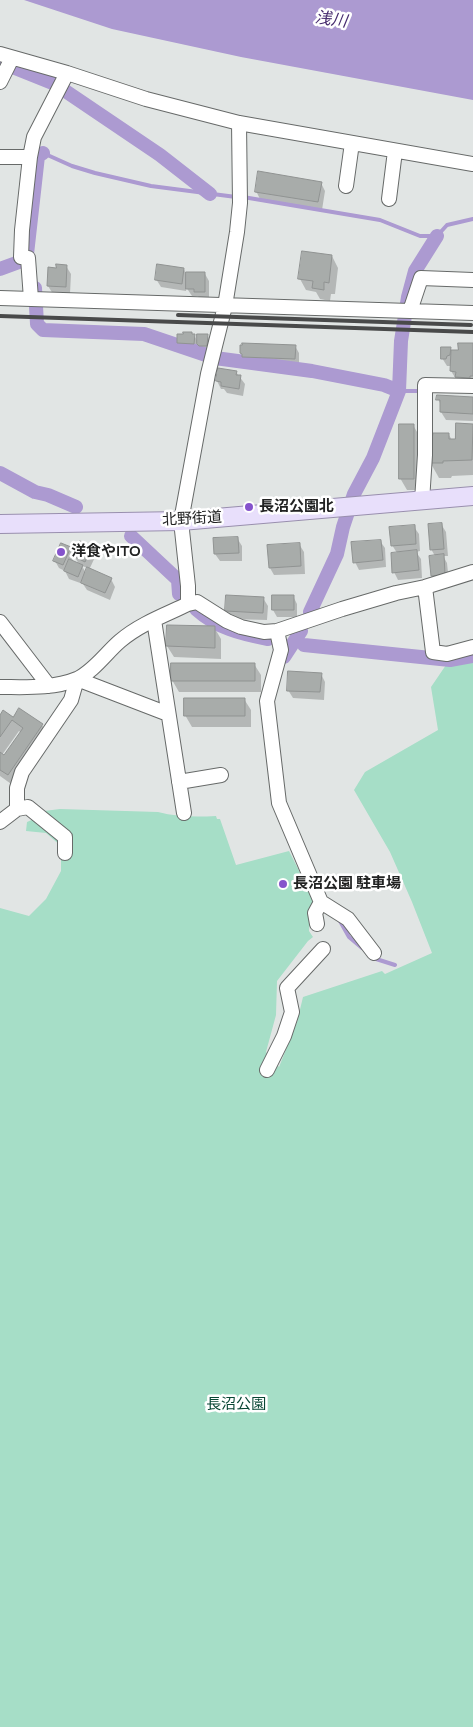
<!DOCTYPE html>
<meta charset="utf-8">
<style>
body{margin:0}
canvas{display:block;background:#e1e5e4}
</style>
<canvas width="473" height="1727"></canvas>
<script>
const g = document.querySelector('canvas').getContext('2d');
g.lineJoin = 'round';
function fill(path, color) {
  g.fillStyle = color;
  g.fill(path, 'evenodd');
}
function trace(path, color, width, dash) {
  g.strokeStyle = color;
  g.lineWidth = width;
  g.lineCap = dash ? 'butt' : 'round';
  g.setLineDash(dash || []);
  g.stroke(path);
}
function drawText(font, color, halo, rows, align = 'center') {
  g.font = font + ' Manrope,"Noto Sans JP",sans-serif';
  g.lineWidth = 5;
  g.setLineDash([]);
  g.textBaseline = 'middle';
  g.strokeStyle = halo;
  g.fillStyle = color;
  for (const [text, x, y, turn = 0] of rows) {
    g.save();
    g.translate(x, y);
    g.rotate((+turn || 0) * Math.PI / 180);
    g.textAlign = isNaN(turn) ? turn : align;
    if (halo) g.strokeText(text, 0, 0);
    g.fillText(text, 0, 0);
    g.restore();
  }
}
fill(new Path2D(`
 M473,661v1066h-473v-819l29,8 17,-17 15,-28v-25l-15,-13 -20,-2 1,-9 14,-6 -5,-4 24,-3 98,3c19,5 38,5 58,4l1,3h3l16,46 53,-14 27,53 -6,6 -1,21 4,6 -5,4 -31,40 -1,34 -10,37 13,15 18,-45 6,-25 79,-26 3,3 47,-21 -20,-51 -22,-50 -36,-62 11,-18 73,-42 -7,-43 15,-22z`), '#a6dec7');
fill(new Path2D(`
 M24,0h449v100l-232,-43 -129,-28z`), '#ac9ad1');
fill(new Path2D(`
 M321,183l4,8 -3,19 -62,-11 -4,-8z
 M332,256l6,12 -3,26h-4l-1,7 -10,-2 -4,-7 -10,-2 -6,-11z
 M66,266l5,8 -1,20h-17l-5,-8 9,-17z
 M184,269l2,5h19l4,7v18h-9l-2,-3h-6l-6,-9v4l-25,-4 -5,-8z
 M178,335h16l4,7 9,-7 5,8 -1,10h-7l-6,-9v8l-15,-1 -5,-8z
 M473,345v40l-17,-6 -5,-8v-5h-4l-5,-8 8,-10 2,3 7,1z
 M295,346l4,7v13l-51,-2 -7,-11z
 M236,372l9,12 -2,12 -16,-3 -3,-4h-3l-4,-8z
 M473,398v23l-27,-1 -5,-8v-7l-3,-6z
 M413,425l7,12v53h-13l-7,-12z
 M458,425h15v50l-21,1 -1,2h-12l-9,-16 19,-27 3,5h4z
 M441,524l5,8 2,24h-5l4,7 2,19 -13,1 -4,-8 3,-19 -4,-7z
 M414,527l5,7 1,17 -4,1 5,7 1,19 -24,2 -4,-8 3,-19 -5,-8z
 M237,538l5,8v15h-22l-5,-7z
 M380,541l5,7 1,19 -27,3 -4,-8z
 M299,544l5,8 1,22 -31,1 -4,-7z
 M70,548l4,8 17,-8 5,7 -7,15 22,9 4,8 -5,13 -23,-10 -4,-6 -14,-5 -4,-8 -6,-3 -4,-7zM74,556l5,8 -7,-3zM82,566l6,2 -2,5z
 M293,596l4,8v13h-20l-4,-7z
 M263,598l5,8 -1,14 -36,-1 -5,-8z
 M214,627l7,12v20l-47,-2 -7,-11z
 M254,664l7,11v17h-82l-7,-12z
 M321,674l4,8 -1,18 -31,-2 -5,-8z
 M244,699l7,11v17h-59l-7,-12z
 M0,717l42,8 6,11 -34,50 -14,-10zM19,731l2,2 -17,24 -2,-2z`), '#0003');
trace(new Path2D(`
 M34,152l9,1 29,13 23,7 56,13 85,11
 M243,197l137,23 40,16h17l10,-11 26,-6
 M399,391h23
 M340,921l9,16 13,11
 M373,958l22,7`), '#ac9ad1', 4);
trace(new Path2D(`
 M0,62l55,22 105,71 50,39
 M0,269l19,-7 8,-8 11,-98 5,-3
 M35,288l2,36 6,6 101,4 71,24 97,13 72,14 15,6
 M0,473l35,19 13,3 28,12
 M131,536l47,44 1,14
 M196,609c21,19 45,25 72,30
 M310,612l27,-58 6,-27 11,-33 19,-36 26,-67 2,-50 7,-44 7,-26 22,-35
 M304,645l146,15 23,-4
 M284,657l17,-26`), '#ac9ad1', 14);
const building = new Path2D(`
 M258,171l64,11 -4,20 -63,-10z
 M302,251l30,4 -3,28 -5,-1v8l-12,-2 1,-7 -15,-2z
 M56,264l11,1 -1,22 -19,-1 1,-19 8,1z
 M157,264l27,4 -2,16 -27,-4z
 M186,272h19v20h-11v-3h-8z
 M183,332h9v2h3l-1,10 -17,-1v-9h6z
 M197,334h11l-1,12h-8l-2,-2z
 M242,343l54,2 -1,14 -53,-2v-3l-2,-1v-8h2z
 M458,343h15v33h-3v2l-15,-1 1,-5 -6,-1 1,-21h7z
 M441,347h10l-1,8 -3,1 -1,3h-5z
 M218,368l19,3 -1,4h5l-2,14 -18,-3v-4l-5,-1z
 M437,395l36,2v17l-33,-2v-12h-4z
 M456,423l17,1 -1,36 -29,1v2h-14l1,-23 2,-1 1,-6h16v6h6z
 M399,424h15v55h-15z
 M442,523l2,26 -14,1 -2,-26z
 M415,525l1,19 -25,2 -2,-19z
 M238,537l1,16 -25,1 -1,-16z
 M381,540l2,20 -30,3 -2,-21z
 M80,541l12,6 -7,15 -12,-6z
 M61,543l10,4 -8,18 -10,-4z
 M300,543l1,23 -32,2 -2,-23z
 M417,550l2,20 -27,3 -1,-20z
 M444,554l1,21 -14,1 -2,-20z
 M69,559l14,6 -5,12 -14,-6z
 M87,567l25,11 -7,15 -24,-10z
 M226,595l38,2 -1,16 -38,-2z
 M272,595h22v15h-22z
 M167,625l48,1v22l-49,-2z
 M171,663h84v18h-84z
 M288,671l34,2 -2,19 -33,-1z
 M184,698h61v18h-61z
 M19,708l24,16 -35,51 -8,-5v-18l4,3 19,-27 -11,-8 -12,17v-22l3,-5 10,7z`);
fill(building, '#a8acaa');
trace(building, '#909392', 1);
const minor = new Path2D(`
 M0,54l67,19 79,26 93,24 234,41
 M0,82l12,-24
 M0,157h30
 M346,186l6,-43
 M389,199l6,-48
 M0,298l473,15
 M31,299l-3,-41 -7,-1 1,-27 8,-73 4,-20 33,-64
 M410,311l11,-33 52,2
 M422,501l3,-46v-70l48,1
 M425,587l8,65 14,2 26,-7
 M188,604v-18l-7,-65 27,-147 17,-68 12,-74 3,-29 -1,-80
 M154,620l30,193
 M0,622l49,64
 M277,631l4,19 -14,51 12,102 42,99 27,17 26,34
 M77,679l91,35
 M0,687c25,0 53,2 77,-8 17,-8 29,-26 43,-38 20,-17 45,-26 68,-37l9,-2 30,19 14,6 23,5 13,-1 65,-22 54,-16 29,-6 48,-15
 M179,782l42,-7
 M17,809l11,-2 37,30v16
 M0,822l17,-13v-21l5,-16 49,-72 6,-21
 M317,924l-2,-11 6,-11
 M267,1070l17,-34 8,-24 -5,-24 36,-39`);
const major = new Path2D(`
 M0,524l181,-3 292,-25`);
trace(minor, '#676a69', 16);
trace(major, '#998fae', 20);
trace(minor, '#fff', 14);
trace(major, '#e8dffb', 18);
trace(new Path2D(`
 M178,315l293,10
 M0,316l473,16`), '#494a4a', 4);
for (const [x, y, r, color] of [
 [249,507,5,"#8553cc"],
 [61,552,5,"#8553cc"],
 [283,884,5,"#8553cc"]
]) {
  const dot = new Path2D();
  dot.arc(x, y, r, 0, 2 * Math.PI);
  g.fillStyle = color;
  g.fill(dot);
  trace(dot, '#fff', 2);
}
drawText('bold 15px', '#212222', '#fff', [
 ["長沼公園北",259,507],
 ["洋食やITO",71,552],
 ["長沼公園 駐車場",293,884]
], 'left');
drawText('15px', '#212222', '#fff', [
 ["北野街道",192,519,-3]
]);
drawText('15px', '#084634', '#fff', [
 ["長沼公園",236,1405]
]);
drawText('italic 16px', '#462b6e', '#fff', [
 ["浅川",331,20,8]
]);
</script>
